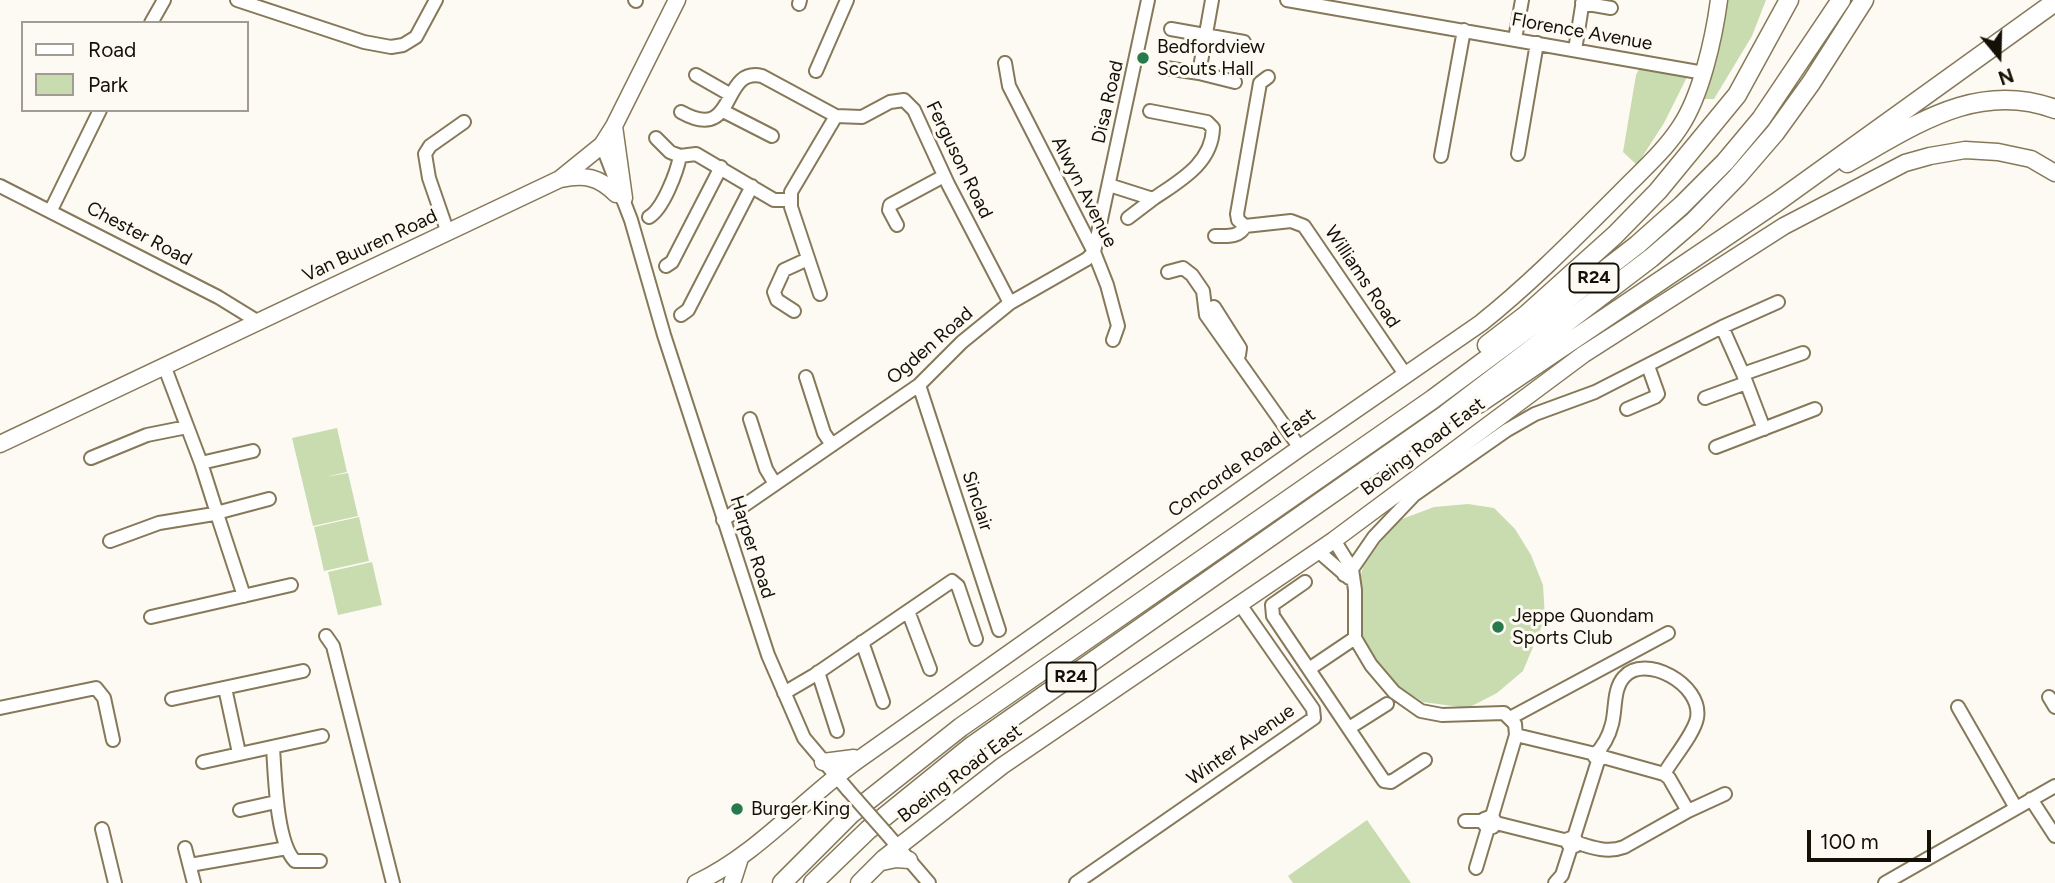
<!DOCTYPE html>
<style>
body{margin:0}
#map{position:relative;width:2055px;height:883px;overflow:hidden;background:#fdfaf3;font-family:Figtree,sans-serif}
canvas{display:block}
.legend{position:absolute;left:21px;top:21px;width:228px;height:91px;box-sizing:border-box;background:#fdfaf3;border:2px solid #a09c94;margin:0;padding:9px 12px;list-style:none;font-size:21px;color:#151005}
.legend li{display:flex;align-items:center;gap:14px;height:35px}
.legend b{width:35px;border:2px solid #a09c94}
.north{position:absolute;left:1964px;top:21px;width:70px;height:70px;-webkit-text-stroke:5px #fdfaf3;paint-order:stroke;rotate:161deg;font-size:19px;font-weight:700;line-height:28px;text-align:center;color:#151005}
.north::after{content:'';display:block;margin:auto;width:24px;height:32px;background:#151005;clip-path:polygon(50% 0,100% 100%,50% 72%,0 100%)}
.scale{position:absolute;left:1807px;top:830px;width:124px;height:32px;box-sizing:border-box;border:4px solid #151005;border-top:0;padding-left:9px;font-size:21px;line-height:24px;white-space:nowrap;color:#151005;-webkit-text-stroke:5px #fdfaf3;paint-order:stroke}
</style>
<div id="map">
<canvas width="2055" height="883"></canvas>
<ul class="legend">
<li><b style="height:9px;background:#fff"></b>Road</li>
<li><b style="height:19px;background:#c8dcb0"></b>Park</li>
</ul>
<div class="north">N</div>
<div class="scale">100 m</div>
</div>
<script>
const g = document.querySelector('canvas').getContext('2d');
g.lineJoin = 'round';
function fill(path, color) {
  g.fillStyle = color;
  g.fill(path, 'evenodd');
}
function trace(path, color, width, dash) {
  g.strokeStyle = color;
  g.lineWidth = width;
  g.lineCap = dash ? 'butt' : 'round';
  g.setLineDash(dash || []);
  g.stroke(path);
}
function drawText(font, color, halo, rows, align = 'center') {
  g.font = font + ' Figtree,sans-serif';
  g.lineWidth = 6;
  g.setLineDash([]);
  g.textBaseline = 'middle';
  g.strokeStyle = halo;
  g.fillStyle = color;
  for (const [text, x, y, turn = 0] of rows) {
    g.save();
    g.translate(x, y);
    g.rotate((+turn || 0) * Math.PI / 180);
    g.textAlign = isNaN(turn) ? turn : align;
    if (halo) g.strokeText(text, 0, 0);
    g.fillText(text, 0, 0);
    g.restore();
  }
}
fill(new Path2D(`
 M1723,0h43l-14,36 -38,63h-14z
 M1639,69l48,8 -23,46 -27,42 -14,-13 13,-77z
 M337,428l10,44 -22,5 23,-4 10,43 -45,10 -21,-88z
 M1468,504l26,4 21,21 16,26 12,30 2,33 -22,53 -26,22 -29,15 -45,-6 -33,-21 -30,-47 -3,-44 6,-23 21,-30 18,-18 32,-12z
 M359,517l10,44 -45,10 -10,-44z
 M372,562l10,43 -44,10 -10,-43z
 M1367,820l44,63h-118l-5,-7z`), '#c8dcb0');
const minor = new Path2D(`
 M237,0l127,42 27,5 12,-2 13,-8 20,-37
 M635,0l1,1
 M1212,0l-13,73 36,9
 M1287,0l417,73
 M1582,3l29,5
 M799,4l1,-4
 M151,23l13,-23
 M1171,29l73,13
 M1515,39l7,-39
 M1575,50l8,-50
 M1005,63l4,23 85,166 13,33 11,41 -5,14
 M1166,68l33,5
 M816,71l31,-71
 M696,75l35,20
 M1268,77l-8,6 -23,131 1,6 7,6 46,-5 13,5 101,148
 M723,111l49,25
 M1150,111l57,11 6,6c-1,36 -34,53 -60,71
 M681,112c57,32 39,-46 81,-36l74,40
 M656,138l14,14 10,4 16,-2 78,46h16
 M602,145l29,75 33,115 104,320 36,83 44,52
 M1518,154l19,-111
 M1441,156l23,-126
 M1109,185l44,14 -25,19
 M0,186l218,111 39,24
 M51,210l49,-100
 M649,217c14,-8 28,-45 31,-61
 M897,225l-8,-15 1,-5 54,-29
 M448,233l-19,-55 -4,-24 5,-8 34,-24
 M1215,236c12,0 24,2 30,-10
 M1094,252l54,-252
 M666,266l6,-4 49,-95
 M1168,272l15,-4 9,7 11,16 3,24 94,133
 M820,294l-29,-87v-15l45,-76 26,1 28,-15 14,-2 10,10 34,74 62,119
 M1214,307l26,41 -1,7
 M794,311l-17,-11 -3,-8 10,-22 24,-11
 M681,315l7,-5 64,-124
 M1722,327l21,47 21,55
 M165,368l36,95 15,47 4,2 -2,5 -4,-3 2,-4
 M1743,374l60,-21
 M806,377l18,56 8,12
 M919,385l80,245
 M1705,398l41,-15
 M1627,409l28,-12 3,-3 -10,-28
 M750,419l16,50 9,15
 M1716,447l99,-38
 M91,458l56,-23 40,-8
 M201,463l52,-12
 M220,512l49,-13
 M218,517l26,79
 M723,520l196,-135 43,-43 48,-39 77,-44 7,-7
 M1334,540l18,29 3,21v48l16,27 23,27 27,19 21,4 62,-2 11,11 1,11 -24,81 4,7 -3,4 -5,1 -4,-4v-5l8,-3
 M110,541l49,-18 55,-9
 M1318,551l31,27
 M1344,575l8,-6 22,-32 40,-42 93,-65 28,-16 60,-22 127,-65 56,-25
 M1305,582l-33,23 1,11 111,165 7,1 34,-22
 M908,611l22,58
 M151,617l140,-32
 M326,636l7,10 60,237
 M862,642l21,60
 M1309,669l46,-31
 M818,672l19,59
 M225,688l14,65
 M784,693l29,-17 139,-95 6,5 18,53
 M2049,697l6,10
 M172,699l131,-28
 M1958,707l58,101
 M0,708l96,-20 8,10 9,42
 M1510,718l158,-85
 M1349,728l38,-24
 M1516,735l79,19
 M273,748c2,26 3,94 22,113h25
 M1599,752l4,5 -5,4 -4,-5c8,-8 15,-20 18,-32 4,-15 1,-35 12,-47 20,-24 79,7 73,41 -3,16 -24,40 -33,56
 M1603,757l61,17 5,4 19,33
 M203,762l119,-26
 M2031,799l24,37
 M240,810l36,-8
 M1465,821h18
 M1496,823l72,18
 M102,829l13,54
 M886,833l43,50
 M1574,837l-6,2v5l3,3 4,-1 3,-3 -4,-6 24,-76
 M1578,843c15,5 30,10 46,4l64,-36 37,-17
 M185,848l9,35
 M190,865l97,-17
 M1476,868l12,-40
 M1076,883l238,-165 -1,-9 -74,-106
 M1555,883l7,-8 9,-28
 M1885,883l170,-97`);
const major = new Path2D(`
 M614,126l10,72
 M561,179c24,-5 38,-2 55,15
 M0,444l560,-265 42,-34 12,-19 63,-126
 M823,762l31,-4
 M882,862l14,-3 13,1
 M696,883c62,-29 107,-84 162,-123l442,-312 181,-125c49,-39 93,-84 137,-128 21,-22 45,-42 62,-68 21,-31 34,-89 39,-127
 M732,883l8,-25
 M859,883l25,-25 118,-92 332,-226 250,-186 200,-128 121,-63 25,-7 35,-6 33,2 33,7 24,14`);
const highway = new Path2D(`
 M1847,163c67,-37 129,-83 208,-54
 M1487,345l39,-30 89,-80 43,-44 79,-96 52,-95
 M1478,404l299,-202 278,-200
 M782,883l69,-69 110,-87 472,-328 115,-85 89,-69 45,-40 43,-43 36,-43 80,-119
 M813,883l55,-53 105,-85 473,-331 205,-156 43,-37 43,-44 38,-44 36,-50 53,-83`);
trace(minor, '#867959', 16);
trace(major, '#867959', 19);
trace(highway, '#867959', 21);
trace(minor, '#fff', 12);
trace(major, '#fff', 16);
trace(highway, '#fff', 18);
const minorBridge = new Path2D(`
 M848,790l38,43`);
trace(minorBridge, '#867959', 16, []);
trace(minorBridge, '#fff', 12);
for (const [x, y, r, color] of [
 [1143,58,7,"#267a4c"],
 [1498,627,7,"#267a4c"],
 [737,809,7,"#267a4c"]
]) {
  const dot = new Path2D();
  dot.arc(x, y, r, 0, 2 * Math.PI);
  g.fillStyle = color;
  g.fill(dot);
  trace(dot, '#fdfaf3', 2.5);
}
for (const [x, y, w] of [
 [1594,278,49],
 [1071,677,49]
]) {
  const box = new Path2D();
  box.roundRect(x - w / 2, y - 14.5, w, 29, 5);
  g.fillStyle = '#fdfaf3';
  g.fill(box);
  trace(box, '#151005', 2);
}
drawText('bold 18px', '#151005', null, [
 ["R24",1594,278],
 ["R24",1071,677]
]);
drawText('19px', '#151005', '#fdfaf3', [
 ["Florence Avenue",1582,32,10],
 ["Disa Road",1108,102,-77],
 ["Ferguson Road",959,160,64],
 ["Alwyn Avenue",1084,192,63],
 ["Chester Road",139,234,28],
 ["Van Buuren Road",370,246,-25],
 ["Williams Road",1362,277,56],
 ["Ogden Road",930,346,-41],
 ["Boeing Road East",1423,447,-37],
 ["Concorde Road East",1242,463,-35],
 ["Sinclair",977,501,72],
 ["Harper Road",752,547,72],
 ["Winter Avenue",1241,745,-35],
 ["Boeing Road East",960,774,-37]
]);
drawText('19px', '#151005', '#fdfaf3', [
 ["Bedfordview",1157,47],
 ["Scouts Hall",1157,69],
 ["Jeppe Quondam",1512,616],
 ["Sports Club",1512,638],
 ["Burger King",751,809]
], 'left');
</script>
